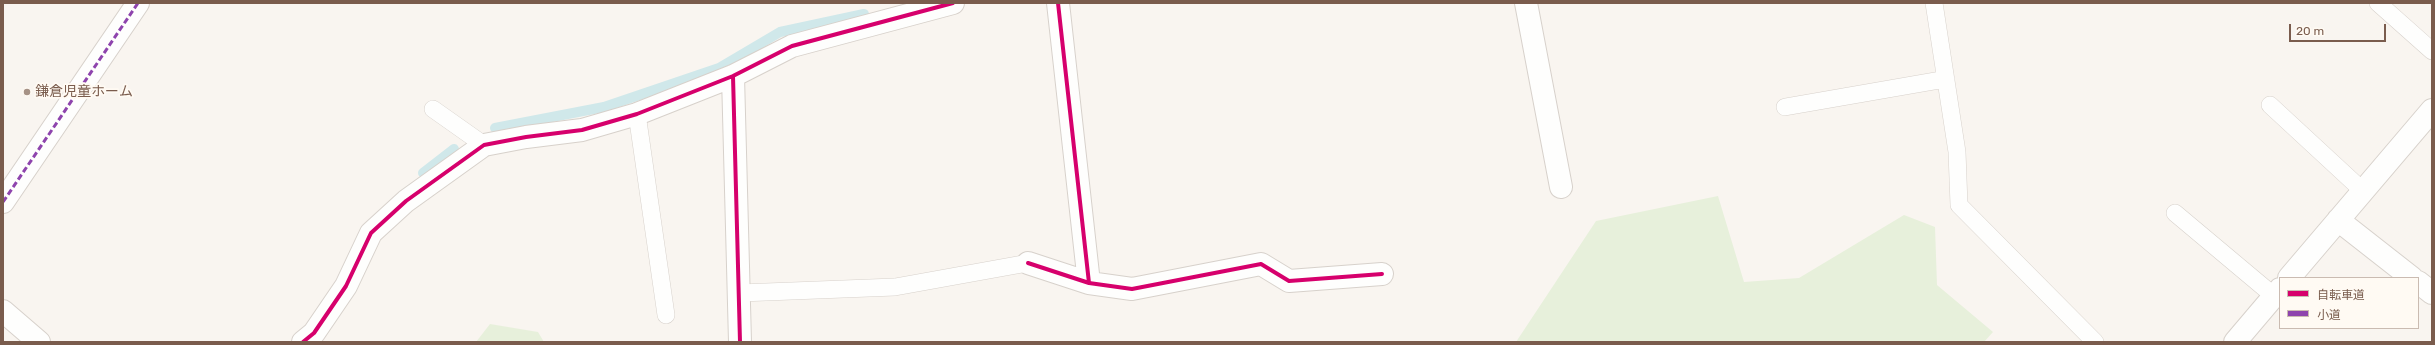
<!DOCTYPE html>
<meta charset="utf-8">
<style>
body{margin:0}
#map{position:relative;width:2435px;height:345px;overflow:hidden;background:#f9f5f0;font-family:Rubik,"Noto Sans JP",sans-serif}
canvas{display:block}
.frame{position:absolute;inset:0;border:4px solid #7a5c4d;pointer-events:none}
.legend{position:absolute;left:2279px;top:277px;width:140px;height:52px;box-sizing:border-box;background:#fffaf3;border:1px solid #cabbb1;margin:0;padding:5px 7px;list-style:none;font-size:12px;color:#7a5c4d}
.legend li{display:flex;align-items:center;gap:8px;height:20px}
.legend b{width:20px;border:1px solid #cabbb1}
.scale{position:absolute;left:2289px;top:24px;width:97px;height:18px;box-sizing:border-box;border:2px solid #7a5c4d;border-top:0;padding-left:5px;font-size:12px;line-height:14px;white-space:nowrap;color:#7a5c4d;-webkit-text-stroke:3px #fffaf3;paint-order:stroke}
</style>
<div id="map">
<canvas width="2435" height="345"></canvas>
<div class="frame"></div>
<ul class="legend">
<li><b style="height:5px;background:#d6006c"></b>自転車道</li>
<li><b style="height:5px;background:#8e44ad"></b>小道</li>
</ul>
<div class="scale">20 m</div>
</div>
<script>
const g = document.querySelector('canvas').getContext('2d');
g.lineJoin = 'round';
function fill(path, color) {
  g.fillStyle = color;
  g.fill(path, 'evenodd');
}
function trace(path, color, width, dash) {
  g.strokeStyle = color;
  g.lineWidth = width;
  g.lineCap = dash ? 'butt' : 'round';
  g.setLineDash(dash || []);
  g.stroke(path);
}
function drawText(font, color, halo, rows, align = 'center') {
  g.font = font + ' Rubik,"Noto Sans JP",sans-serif';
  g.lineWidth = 3.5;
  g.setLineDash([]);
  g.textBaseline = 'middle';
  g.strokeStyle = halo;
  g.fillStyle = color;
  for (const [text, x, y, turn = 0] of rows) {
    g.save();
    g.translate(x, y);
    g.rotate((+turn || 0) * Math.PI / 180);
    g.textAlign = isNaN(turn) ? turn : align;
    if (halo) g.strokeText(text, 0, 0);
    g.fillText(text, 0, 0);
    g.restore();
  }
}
fill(new Path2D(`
 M1718,196l26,86 55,-4 105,-63 31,12 2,58 56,47 -9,10h-468l80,-121z
 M490,324l48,8 6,10h-68z`), '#e7f0db');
trace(new Path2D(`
 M495,128l109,-21 115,-39 61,-36 84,-18
 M423,173l31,-24`), '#d0e8ea', 10);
const lane = new Path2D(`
 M1934,3l23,149 2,53 136,137
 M2378,3l54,48
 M2270,105l93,86
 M1785,107l161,-28
 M433,109l51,36
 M637,114l29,201
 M2175,213l99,83
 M740,293l155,-6 133,-24`);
const street = new Path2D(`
 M1058,3l31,280
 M1526,3l35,184
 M733,76l7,266
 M3,202l135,-199
 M2338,220l74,58
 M1028,263l61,20 43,6 129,-25 28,17 93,-7
 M2289,278l143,-168
 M2418,282l14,11
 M3,311l36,31
 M303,342l11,-9 32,-47 25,-53 35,-32 78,-56 42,-8 56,-7 55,-16 96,-38 59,-30 161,-43
 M2235,342l45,-53`);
trace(lane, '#d7d1cb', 18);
trace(street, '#d7d1cb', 24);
trace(lane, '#fefefd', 17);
trace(street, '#fefefd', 22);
trace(new Path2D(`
 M3,202l135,-199`), '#8e44ad', 3, [6, 3]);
trace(new Path2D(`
 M1058,3l31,280
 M733,76l7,266
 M1028,263l61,20 43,6 129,-25 28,17 93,-7
 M303,342l11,-9 32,-47 25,-53 35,-32 78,-56 42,-8 56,-7 55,-16 96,-38 59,-30 161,-43`), '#d6006c', 4);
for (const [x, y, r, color] of [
 [27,92,4,"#a69286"]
]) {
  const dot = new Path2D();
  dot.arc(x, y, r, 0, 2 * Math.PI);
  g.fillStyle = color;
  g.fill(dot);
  trace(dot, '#fffaf3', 1.5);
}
drawText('14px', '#7a5c4d', '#fffaf3', [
 ["鎌倉児童ホーム",35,92]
], 'left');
</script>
